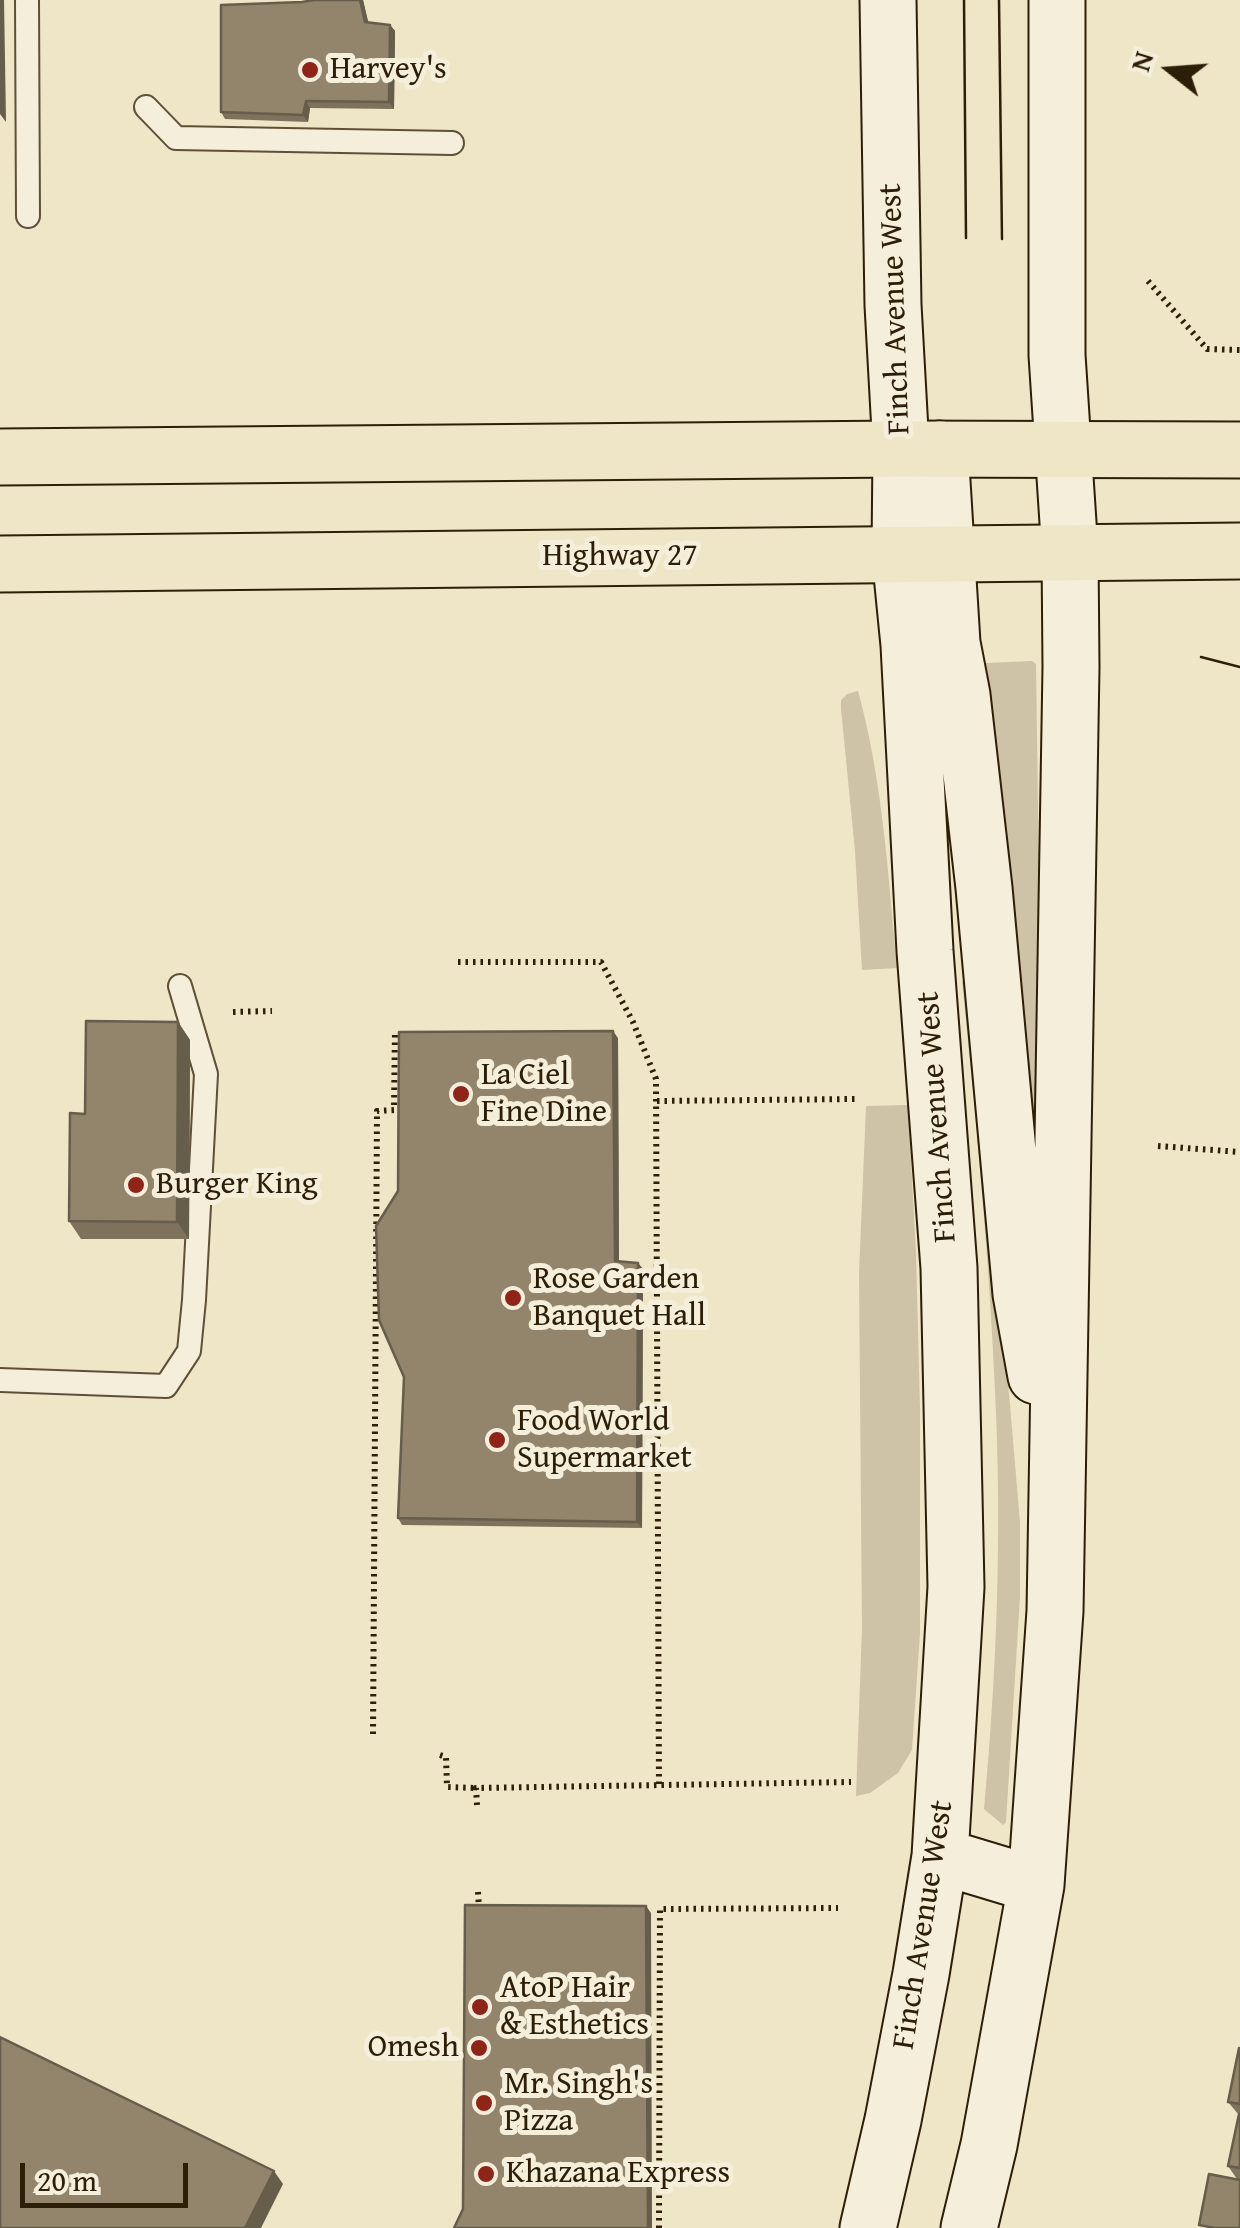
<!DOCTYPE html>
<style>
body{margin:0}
#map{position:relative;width:1240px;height:2228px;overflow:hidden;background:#efe5c7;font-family:"Gentium Book Plus",serif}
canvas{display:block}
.north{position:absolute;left:1120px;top:20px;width:100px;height:100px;-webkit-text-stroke:8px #f5eedb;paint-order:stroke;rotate:287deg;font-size:28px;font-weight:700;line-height:40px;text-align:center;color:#2d1e07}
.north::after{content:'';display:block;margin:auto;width:35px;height:45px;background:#2d1e07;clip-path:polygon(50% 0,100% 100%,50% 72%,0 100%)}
.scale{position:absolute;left:20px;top:2163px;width:168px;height:45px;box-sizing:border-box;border:5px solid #2d1e07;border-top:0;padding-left:12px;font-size:30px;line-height:35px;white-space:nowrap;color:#2d1e07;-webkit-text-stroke:8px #f5eedb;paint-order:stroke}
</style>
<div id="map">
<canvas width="1240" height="2228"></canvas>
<div class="north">N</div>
<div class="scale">20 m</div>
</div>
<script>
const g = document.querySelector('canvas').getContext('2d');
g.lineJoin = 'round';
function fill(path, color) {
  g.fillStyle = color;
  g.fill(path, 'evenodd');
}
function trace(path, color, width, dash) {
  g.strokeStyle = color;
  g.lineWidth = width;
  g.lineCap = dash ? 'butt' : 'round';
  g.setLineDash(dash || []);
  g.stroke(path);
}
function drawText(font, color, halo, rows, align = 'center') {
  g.font = font + ' "Gentium Book Plus",serif';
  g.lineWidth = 10;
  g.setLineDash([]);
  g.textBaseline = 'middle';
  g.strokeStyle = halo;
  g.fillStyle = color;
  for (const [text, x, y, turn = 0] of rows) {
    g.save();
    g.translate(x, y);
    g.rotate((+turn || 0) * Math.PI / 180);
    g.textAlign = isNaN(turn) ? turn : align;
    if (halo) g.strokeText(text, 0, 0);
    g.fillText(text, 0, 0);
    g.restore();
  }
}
fill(new Path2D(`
 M1032,661l4,3 4,286 -2,190 -3,2 -53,-475 4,-4z
 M858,691c25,91 30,184 39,277l-35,2 -7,-119 -14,-142v-9l6,-6z
 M964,978l4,3 33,319 19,222v75l-14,225 -3,3 -19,-16c13,-139 18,-279 11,-418 -6,-137 -19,-273 -33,-409z
 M908,1105l8,147 4,156v225l-8,117 -14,23 -28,20 -14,3 6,-169 -3,-354 7,-167z`), '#cec3a6');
const lane = new Path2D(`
 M27,0l1,216
 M146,107l30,31 276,5
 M0,1380l166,6 23,-35 5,-51 12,-226 -26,-88`);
const secondary = new Path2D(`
 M940,449l12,194 10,52 22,193 37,406 15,82
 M940,1856l96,29
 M868,2228l25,-108 28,-146 19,-118 16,-269 -7,-319 -24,-317 -16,-306 -9,-91 1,-105 -8,-144 -5,-305
 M969,2228l20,-83 47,-260 19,-274 16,-944 -1,-114 -13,-198v-355`);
const primary = new Path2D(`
 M0,457l901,-8 339,1
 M0,564l1240,-13`);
trace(lane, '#5e5037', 26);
trace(secondary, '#2d1e07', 59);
trace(primary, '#2d1e07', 59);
trace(new Path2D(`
 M1148,281l59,68 33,1
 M458,962h143l32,60 23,57 3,707
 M233,1012l39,-1
 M657,1101l199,-2
 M1158,1146l82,6
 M373,1734l4,-623 17,-1 1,-79
 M440,1755l6,2 1,30 29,1
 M477,1805l-1,-17 375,-6
 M478,1892l1,16
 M659,2228l1,-319 178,-1`), '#2d1e07', 6, [2.5, 5]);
trace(lane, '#f5eedb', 22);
trace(secondary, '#f5eedb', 55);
trace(primary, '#efe5c7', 55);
trace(new Path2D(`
 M964,0l2,238
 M999,0l3,239
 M1201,657l39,10`), '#2d1e07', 2.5);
fill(new Path2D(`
 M314,0h49l5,23 22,2 5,6 -1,78 -84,-1 -2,14 -83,-3 -4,-7 81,-110z
 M178,1022l12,18 -1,199h-108l-12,-18 16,-107z
 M618,1038l1,223 19,2 5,6 -1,259 -240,-3 -4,-7z
 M1240,2048v131h-3l-9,-13 11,-51 -11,-13z`), '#7e725c');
fill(new Path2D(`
 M0,0h4l2,122 -6,-8z
 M360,0h3l7,29 -5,-7z
 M390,25l5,6 -1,78 -5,-7z
 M306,101l4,7 -2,14 -5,-7z
 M178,1022l12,18 -1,199 -12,-17z
 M613,1031l5,7 1,230 -4,-7z
 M638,1263l5,6 -1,259 -5,-6z
 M646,1906l5,7 1,315h-4z
 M274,2171l9,13 -22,44h-16z`), '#665d4b');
const building = new Path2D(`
 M314,0h46l5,22 25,3 -1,77 -83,-1 -3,14 -82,-3v-107l81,-3z
 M86,1021l92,1 -1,200 -108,-1 1,-108 15,1z
 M613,1031l2,230 23,2 -1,259 -239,-4 6,-141 -25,-57 -3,-94 22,-35 1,-159z
 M465,1905l181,1 2,322h-194l9,-19z
 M0,2037l274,134 -29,57h-245z
 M1239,2048h1v56l-12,-2z
 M1239,2114h1v54l-12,-2z
 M1209,2174l31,6v48h-25l-16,-3z`);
fill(building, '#92856b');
trace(building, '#665d4b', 2.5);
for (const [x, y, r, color] of [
 [310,70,10,"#8f2418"],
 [461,1094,10,"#8f2418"],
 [136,1185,10,"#8f2418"],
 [513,1298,10,"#8f2418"],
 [497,1440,10,"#8f2418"],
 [480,2007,10,"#8f2418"],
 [479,2048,10,"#8f2418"],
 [484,2103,10,"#8f2418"],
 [486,2174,10,"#8f2418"]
]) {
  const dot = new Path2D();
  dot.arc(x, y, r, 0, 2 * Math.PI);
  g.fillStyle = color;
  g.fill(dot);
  trace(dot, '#f5eedb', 4);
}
drawText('32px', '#2d1e07', '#f5eedb', [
 ["Harvey's",330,70],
 ["La Ciel",481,1076],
 ["Fine Dine",481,1113],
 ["Burger King",156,1185],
 ["Rose Garden",533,1280],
 ["Banquet Hall",533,1317],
 ["Food World",517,1422],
 ["Supermarket",517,1459],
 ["AtoP Hair",500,1989],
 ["& Esthetics",500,2026],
 ["Omesh",459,2048,"right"],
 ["Mr. Singh's",504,2085],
 ["Pizza",504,2122],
 ["Khazana Express",506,2174]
], 'left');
drawText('32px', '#2d1e07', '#f5eedb', [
 ["Finch Avenue West",896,309,-92],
 ["Highway 27",620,557],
 ["Finch Avenue West",938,1117,-94],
 ["Finch Avenue West",924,1925,-81]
]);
</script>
